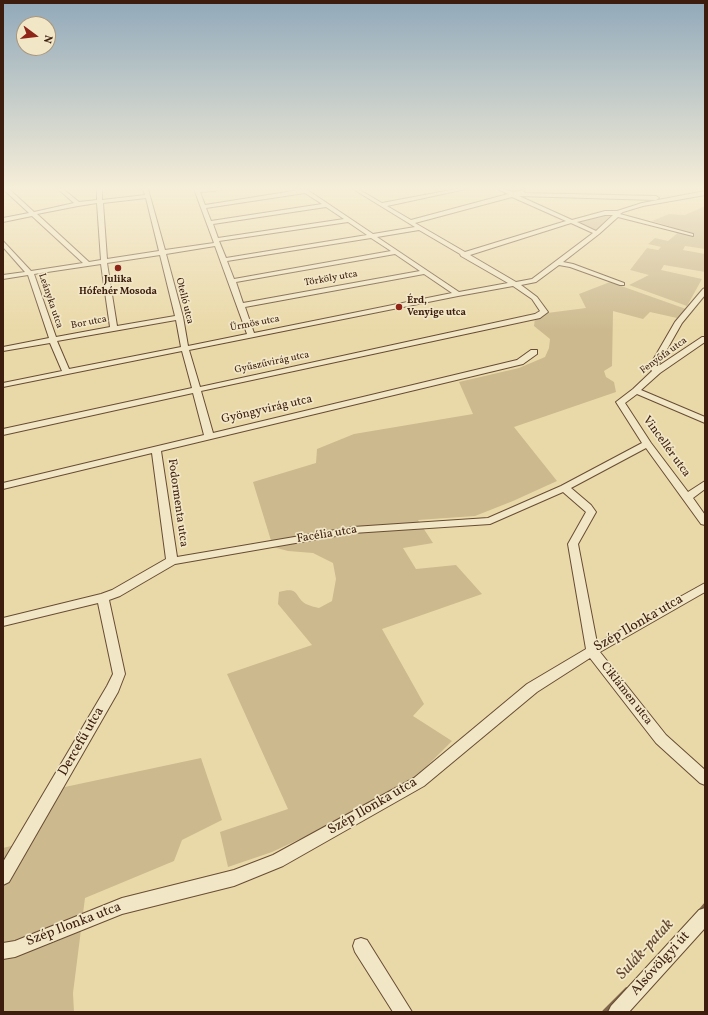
<!DOCTYPE html>
<meta charset="utf-8">
<style>
body{margin:0}
#map{position:relative;width:708px;height:1015px;overflow:hidden;background:#ead9a8;font-family:Vollkorn,serif}
canvas{display:block}
.frame{position:absolute;inset:0;border:4px solid #3c1d0e;pointer-events:none}
.north{position:absolute;left:16px;top:16px;width:40px;height:40px;box-sizing:border-box;background:#f1e6c6;border:1px solid #a9967c;border-radius:50%;rotate:105deg;font-size:11px;font-weight:700;line-height:16px;text-align:center;color:#3c1d0e}
.north::after{content:'';display:block;margin:auto;width:14px;height:18px;background:#8f2418;clip-path:polygon(50% 0,100% 100%,50% 72%,0 100%)}
</style>
<div id="map">
<canvas width="708" height="1015"></canvas>
<div class="frame"></div>
<div class="north">N</div>
</div>
<script>
const g = document.querySelector('canvas').getContext('2d');
g.lineJoin = 'round';
function fill(path, color) {
  g.fillStyle = color;
  g.fill(path, 'evenodd');
}
function trace(path, color, width, dash) {
  g.strokeStyle = color;
  g.lineWidth = width;
  g.lineCap = dash ? 'butt' : 'round';
  g.setLineDash(dash || []);
  g.stroke(path);
}
function drawText(font, color, halo, rows, align = 'center') {
  g.font = font + ' Vollkorn,serif';
  g.lineWidth = 3.5;
  g.setLineDash([]);
  g.textBaseline = 'middle';
  g.strokeStyle = halo;
  g.fillStyle = color;
  for (const [text, x, y, turn = 0] of rows) {
    g.save();
    g.translate(x, y);
    g.rotate((+turn || 0) * Math.PI / 180);
    g.textAlign = isNaN(turn) ? turn : align;
    if (halo) g.strokeText(text, 0, 0);
    g.fillText(text, 0, 0);
    g.restore();
  }
}
fill(new Path2D(`
 M705,206v43l-20,-3 -2,4 22,4v18l-41,-7 -3,5 41,9 -15,27 -58,-21 20,-10 -19,-5 17,-22 11,2 3,-3 -13,-3 7,-6 13,3 13,-11 -29,-9 17,-7 16,1z
 M605,215h6l-15,15 -6,-1 -14,-7z
 M610,282l76,27 -9,9 -27,-6 -7,7 -30,-8 -1,55 -8,5 2,6 8,5 2,10 -102,35 43,54 -44,20 -38,15 -57,4 15,23 -30,5 13,21 40,-4 26,29 -100,35 42,75 -11,12 39,25 -38,38 -97,52 -45,21 -44,15 -8,-35 68,-23 -61,-135 85,-29 -34,-41 1,-12c21,-6 15,5 27,12 4,2 9,3 13,4l13,-7 4,-22 -3,-16 -20,-10 -25,-2 -15,-4 -20,-65 63,-19 1,-14 37,-15 119,-20 -14,-32 60,-14 26,-11 4,-9 1,-9 -16,-13 1,-8 12,-5 39,-5 -7,-14z
 M201,758l21,62 -40,20 -8,21 -89,37 -12,95 1,19h-71v-164l12,-3 31,-54z`), '#ccb98e');
trace(new Path2D(`
 M699,912l6,-7
 M604,1012l23,-23`), '#81674b', 4);
const minor = new Path2D(`
 M3,189h6l25,23 40,-9 -16,-14h5l16,13 18,-2v-11h5v11l43,-5 -2,-6h5l17,61 49,-7 -20,-54h23l-2,2 -15,1 5,13 101,-16 67,45 42,-7 -62,-38h5l24,14 74,-14h10l-79,17 24,14 97,-26 -10,-5c11,0 12,5 25,1l2,3 131,3 3,2 -3,2 -137,-4 53,24 33,-9h12l25,-8 63,-12v4l-62,11 -20,6 -3,2 73,20v2l-75,-19 -19,17 -36,28 10,2 51,19v2h-4l-50,-18 -11,-2 -23,17 -15,3 16,12 11,15 -8,6 -339,73 12,42 304,-73 14,-10h6v4l-14,10 -362,87 16,106 176,-30 135,-9 73,-32 81,-43 -26,-41 17,-13 19,-18 -3,-4 26,-45 28,-33 2,-1v7l-23,28 -25,44 45,-30h3v5l-45,31 -19,17 64,27v6l-68,-29 -12,9 26,40 37,49 17,-11v8l-12,9 12,17v10l-4,-1 -55,-76 -75,40 20,17 5,7 -18,32 19,99 108,-60v9l-105,60 66,83 39,35v15l-5,-2 -44,-40 -66,-85 -53,34 -113,94 -141,80 -49,20 -112,28 -107,43 -12,2v-16l12,-2 107,-43 112,-28 39,-15 141,-77 113,-94 59,-35 -18,-105 18,-32 -23,-20 -73,32 -137,9 -178,31 -55,32 -11,4 16,74 -7,18 -109,190 -6,3v-23l104,-176 6,-12 -15,-71 -95,23v-8l98,-24 11,-4 54,-31 -14,-106 -149,36v-6l201,-48 -11,-42 -190,42v-6l189,-41 -10,-37 -179,36v-4l59,-12 -12,-28 -47,8v-4l46,-9 -21,-63 -25,4v-4l22,-3 -22,-25v-6l28,30 52,-8 -51,-47 -29,6v-4l26,-5zM305,193l17,11 -111,17 -5,-13zM512,197l54,24 -101,31 -50,-29zM146,198l13,53 -52,8 -4,-56zM97,203l4,57 -12,2 -52,-48 41,-8zM326,207l18,12 -126,19 -5,-14zM605,215h8l-17,16 -19,-9zM348,222l19,13 -141,23 -7,-17zM571,223l22,10 -61,46 -16,3 -46,-27zM419,230l41,24 1,2 47,27 -49,9 -82,-55zM371,238l20,13 -157,28 -7,-18zM215,246l32,88 -59,12 -5,-29 -17,-63zM395,254l25,17 -177,32 -7,-21zM160,255l15,61 -58,10 -10,-63zM101,264l9,63 -54,10 -22,-63zM424,274l28,19 -198,40 -9,-26zM513,286l19,13 8,12 -5,3 -335,73 -11,-37 269,-54zM176,320l5,27 -112,22 -12,-28z
 M705,908v20l-76,84h-21l3,-6 88,-96z
 M361,938l6,2 45,72h-19l-38,-60 -2,-6 2,-6z`);
trace(minor, '#684c34', 2);
fill(minor, '#f1e6c6');
const sky = g.createLinearGradient(0, 0, 0, 331);
sky.addColorStop(0, '#91a9ba');
sky.addColorStop(0.57, '#f6eed8');
sky.addColorStop(1, '#f6eed800');
g.fillStyle = sky;
g.fillRect(0, 0, 708, 331);
for (const [x, y, r, color] of [
 [118,268,4,"#8f2418"],
 [399,307,4,"#8f2418"]
]) {
  const dot = new Path2D();
  dot.arc(x, y, r, 0, 2 * Math.PI);
  g.fillStyle = color;
  g.fill(dot);
  trace(dot, '#f1e6c6', 1.5);
}
drawText('10px', '#3c1d0e', '#f1e6c6', [
 ["Törköly utca",331,279,-10],
 ["Leányka utca",50,301,71],
 ["Otelló utca",184,301,76],
 ["Bor utca",89,323,-11],
 ["Ürmös utca",255,324,-11],
 ["Fenyőfa utca",664,356,-36],
 ["Gyűszűvirág utca",272,363,-12]
]);
drawText('bold 10px', '#3c1d0e', '#f1e6c6', [
 ["Julika",118,280],
 ["Hófehér Mosoda",118,292],
 ["Érd,",407,301,"left"],
 ["Venyige utca",407,313,"left"]
]);
drawText('12px', '#3c1d0e', '#f1e6c6', [
 ["Gyöngyvirág utca",267,410,-13],
 ["Vincellér utca",666,447,54],
 ["Fodormenta utca",177,503,82],
 ["Facélia utca",327,535,-9],
 ["Ciklámen utca",626,694,52]
]);
drawText('14px', '#3c1d0e', '#f1e6c6', [
 ["Szép Ilonka utca",639,624,-30],
 ["Dercefű utca",82,742,-60],
 ["Szép Ilonka utca",373,807,-30],
 ["Szép Ilonka utca",74,925,-21],
 ["Alsóvölgyi út",661,964,-48]
]);
drawText('italic 16px', '#644832', '#f1e6c6', [
 ["Sulák-patak",646,950,-47]
]);
</script>
